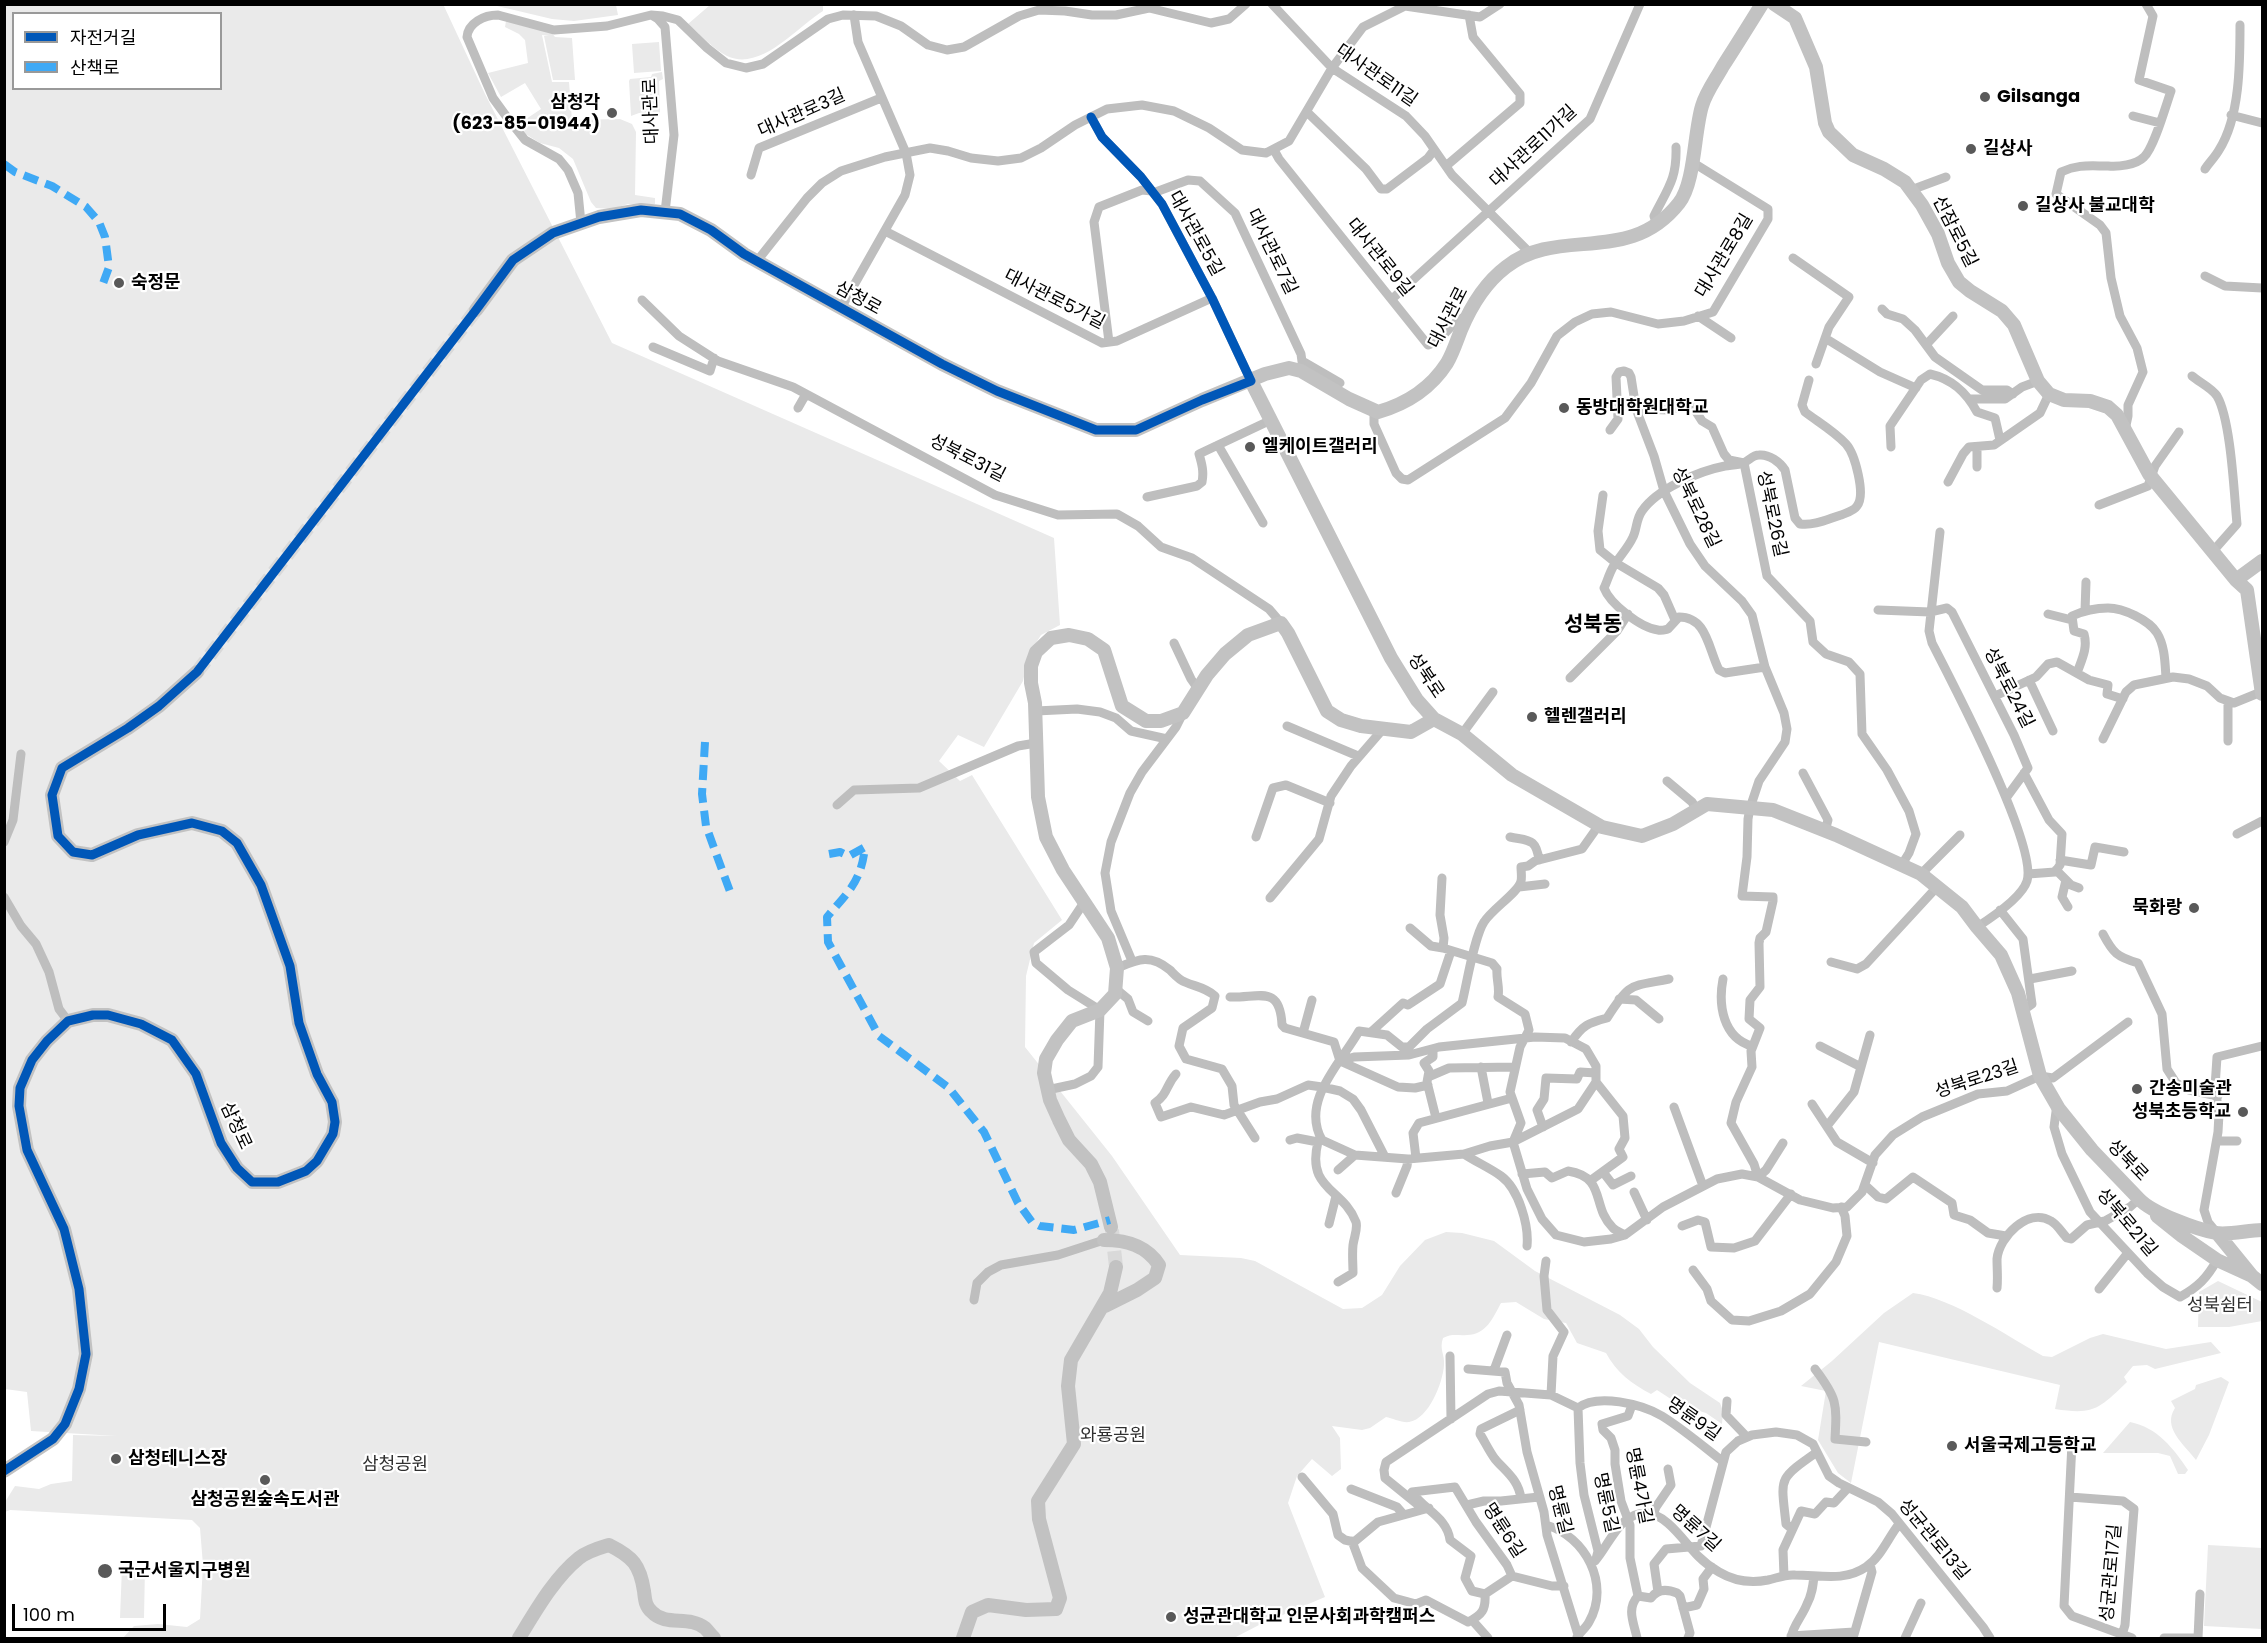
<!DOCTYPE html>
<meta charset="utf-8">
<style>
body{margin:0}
#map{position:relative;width:2267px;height:1643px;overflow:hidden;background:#fff;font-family:Poppins,"Noto Sans KR",sans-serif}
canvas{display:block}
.frame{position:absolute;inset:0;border:6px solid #000;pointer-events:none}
.legend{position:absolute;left:12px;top:12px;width:210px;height:78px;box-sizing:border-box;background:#fff;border:2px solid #999;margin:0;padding:8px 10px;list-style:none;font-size:18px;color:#000}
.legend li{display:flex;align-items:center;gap:12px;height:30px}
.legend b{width:30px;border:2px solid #999}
.scale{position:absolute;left:12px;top:1604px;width:154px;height:27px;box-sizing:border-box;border:3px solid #000;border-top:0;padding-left:8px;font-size:18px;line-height:21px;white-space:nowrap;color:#000;-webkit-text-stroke:4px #fff;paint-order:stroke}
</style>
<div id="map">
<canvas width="2267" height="1643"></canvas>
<div class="frame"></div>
<ul class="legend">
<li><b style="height:8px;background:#0057b8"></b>자전거길</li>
<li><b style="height:8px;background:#3fa9f5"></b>산책로</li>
</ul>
<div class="scale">100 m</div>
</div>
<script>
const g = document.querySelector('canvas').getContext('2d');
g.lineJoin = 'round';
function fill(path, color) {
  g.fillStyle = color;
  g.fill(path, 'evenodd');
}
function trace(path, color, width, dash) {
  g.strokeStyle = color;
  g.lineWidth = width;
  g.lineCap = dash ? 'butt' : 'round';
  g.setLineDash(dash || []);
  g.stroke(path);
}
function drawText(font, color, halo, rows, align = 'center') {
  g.font = font + ' Poppins,"Noto Sans KR",sans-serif';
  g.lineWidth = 4.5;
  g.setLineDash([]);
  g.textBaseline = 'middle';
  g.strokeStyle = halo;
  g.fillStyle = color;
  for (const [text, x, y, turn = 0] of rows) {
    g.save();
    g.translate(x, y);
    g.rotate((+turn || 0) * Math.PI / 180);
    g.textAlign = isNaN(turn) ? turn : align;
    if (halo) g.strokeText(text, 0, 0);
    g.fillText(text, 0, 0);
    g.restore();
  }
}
fill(new Path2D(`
 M443,4l42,90 127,249 442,195 6,87 -19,10 -12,19 -6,27 -39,66 -26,-12 -19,26 21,20 12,-6 90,145 -28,23 -8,33 -1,71 87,109 68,99 61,3 14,3 88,48 19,-1 20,-13 18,-29 25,-26 21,-8 16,1 32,8 41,30 85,44 19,14 14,18 37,36 30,20 3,8 -1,13 -16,-11 -26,-8 -23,-15 -6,4c-19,-10 -35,-22 -45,-41l-29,-10 -11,-20 -22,-4 -28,-17 -15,1c-8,15 -15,32 -34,32 -10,1 -14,-2 -24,3 -4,11 2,17 1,27 -1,17 -15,54 -35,57 -7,1 -17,-4 -23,-5l-16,11 -8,2 -30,-4 8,12 1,31 -9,7 -20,-17 -15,17 -9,27 37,94 -66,28 -25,13h-1111l11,-12 24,-2 29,3 13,-8 3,-54 -3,-37 -8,-8 -182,-10 -5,2v-10l10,-16 24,3 12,-5 21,-3 1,-46 44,1 -86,-5 -4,-39 -22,-3v-1384zM14,14h206v74h-206z
 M493,5h123l2,10 -44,6 -22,-2z
 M710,5h113v6c-26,16 -62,61 -96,45 -14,-7 -27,-22 -39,-32z
 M506,21l45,11 4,5 17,1 3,42h-22l-9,-44h5l-7,-1 10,47h17l3,38 48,-1 12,5 4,8 -1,63 20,3v6h-27l-16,5 -16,-1 -5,-6 -18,-43 -14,-11 -19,-5 -21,-13 1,-7 21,-14 -16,-26 -24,14 -13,-24 40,-10 -3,-23 -6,-6 -14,-7z
 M659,42l2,29 -27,2 -2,-29z
 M662,72l1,7 -4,2 1,32h-21l-8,3 -2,-35 1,-2 21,-2 1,-3z
 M2218,1281l44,21v19l-33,6h-31l1,-35z
 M1913,1293c39,5 94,43 130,63l9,1 38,-19 13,-4 63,15 45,-7 10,11 -66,16 -8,-4 -14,1 -9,11 3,5c-28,27 -33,33 -72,27l5,-24 -181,-43 -28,141 -13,-10 -20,-33 8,-49 -25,-5 31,-25 52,-48z
 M2221,1377l8,5 -20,53 -13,25c-12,-16 -34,-32 -21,-52l-4,-7 24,-12 1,-4z
 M2130,1422c27,5 44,27 58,48l-3,4h-7l-8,-18 -12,-3h-55z
 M2208,1545l54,3v81l-58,-3z
 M122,1567h23l-1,51h-24z`), '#eaeaea');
trace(new Path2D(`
 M197,672l279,-362
 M1112,1230l4,37`), '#d9d9d9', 14, [14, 7]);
trace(new Path2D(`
 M1272,4l60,64 74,48 19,20 27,39 78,78
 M653,16l5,3 7,8 9,108 -9,77
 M1307,112l59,57 15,20h6l41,-31 6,-8
 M2231,115l31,8
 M2133,116l27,7
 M1091,117l11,20 39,40 21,27 50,94 39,83
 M1274,150l5,9 149,186c17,-4 22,-25 40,-29
 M1446,166l74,-63v-9l-47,-57 -4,-22
 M2205,169c4,-6 10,-12 14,-19 21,-33 21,-87 21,-125
 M751,175l8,-27 122,-50
 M1911,190l35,-13
 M1153,193l35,-13 12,1 35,32 66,141 2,15 -2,2
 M581,223l-3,-30 -10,-23 -9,-11 -34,-19 -16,-20 -16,-22 -26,-61c1,-14 17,-22 31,-22l56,15 53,-4 44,-11 12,1 15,4 29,28 19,15 20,5 17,-4 65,-45 15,-4 33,1 25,10 27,19 19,5 17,-3 55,-31 20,-6 26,1 27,4h24l33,-7 62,15 18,-4 17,-15
 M1657,225l-3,-9c14,-28 23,-37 22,-69
 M885,231l217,112 15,-2 95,-43
 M1793,258l56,39 -20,30 -13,37
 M757,261l50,-63 15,-15 19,-12 44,-14 45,-9 18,3 23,7 27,3 23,-3 20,-10 34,-23 32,-16 35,-4 32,6 35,17 33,22 24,3 23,-12 43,-73 31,-41 42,-21 75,11 20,-13
 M2205,276l20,10 37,2
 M1392,299l198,-180 50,-115
 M642,300l37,36 39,25 75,26 202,108 63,20 59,-1 21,12 23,21 31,11 77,51 12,14
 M841,308l64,-113 5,-20 -4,-22 -48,-111 -4,-27
 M1882,309l5,5 16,5 12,11 20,27 47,33h25l6,4
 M1698,316l33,22
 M1825,338l55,34 36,16
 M1109,342l-15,-120 5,-15 43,-17 10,1
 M1926,345l27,-29
 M653,347l57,24 4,-13
 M1302,361l38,22
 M2192,376c7,6 20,12 25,20 14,24 17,97 20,128l-23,26
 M1970,399h35l17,-12 16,-6
 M798,408l8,-14
 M1636,409l34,1 16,-5 7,2 9,14 10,6 12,27 5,6 15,3 23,113 43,45 3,21 13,12 23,8 11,12 2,60 25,36 22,41 7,23 -7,19 -8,13
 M1374,411v13l22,49 6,6 6,1 97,-62 26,-35 26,-47 18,-14 17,-8 19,-2 47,12 26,-3 29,-9 55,-93v-10l-76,-47
 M1610,430l8,-11 -2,-42 3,-5 5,-1 5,2 2,4 5,32 18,47 10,35 26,53 15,22 37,35 10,14 13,52 19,46 3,16 -2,13 -26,39 -9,27 -2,11 -1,38 -5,39 31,1v4l-7,31 -6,6 -1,5 1,44 -10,13 -1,19 11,9 -9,23 1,16 -16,35 -5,21 23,41 4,13 8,-7 17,-27
 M2125,430l3,-14v-11l15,-33 -6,-24 -17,-32 -9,-38 -5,-45 -6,-8 -44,-31 5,-22c17,-8 29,-6 47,-6 10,1 28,-1 36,-9 10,-9 22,-52 27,-66l-32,-11 14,-64 -7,-12
 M1891,447l-1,-21 31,-46 9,-6c22,5 36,18 47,38l18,6 5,22
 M1977,447v20
 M1948,482l15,-28 6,-7 25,-2 46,-32 9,-19
 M1603,495l-5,36 2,19 16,13 42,25 6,7 11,25
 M1147,497l50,-11 5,-4c2,-10 0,-18 -3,-28l19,-9
 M2099,505l49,-19 7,-20 24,-34
 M1263,523l-45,-78 53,-25
 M1940,532l-11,99 3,12c20,39 106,203 95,238 -5,16 -36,37 -50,46
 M1878,610l52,2 17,-4 5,4 62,123 14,33 -22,30
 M2085,611l1,-29
 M2048,614l24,6
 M1174,643l17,36 7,10
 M1765,667l-40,6 -6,-3c-11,-22 -12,-53 -40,-53l-11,12c-4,1 -7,2 -10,1 -17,-2 -48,-26 -54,-42 3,-6 5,-14 9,-21 6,-10 15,-19 20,-30 4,-8 3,-18 9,-26 15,-22 57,-40 83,-45 6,-1 13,-1 18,-3 6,-2 9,-8 16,-8 10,-1 21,7 26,15l10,48 5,6c14,2 28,-5 41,-9 5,-2 13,-4 16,-9 9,-11 -2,-52 -11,-62 -12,-13 -28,-22 -41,-32l-3,-7 7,-25
 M2077,673c5,-14 11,-25 7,-39l-10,-3 -2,-15c11,-5 25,-8 36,-8 15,0 41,12 49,25 8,13 8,30 9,45
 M1570,678l47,-47 11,-17
 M2029,680l24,51
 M1995,696l41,-19 12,-13 9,-2 32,18 19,5 -1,9 16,5
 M1036,711l41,-2 23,3 16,6 15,13 36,8
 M1287,726l71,30
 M1462,734l31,-42
 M2103,739l23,-47 8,-7 39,-8 16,2 18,7 13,12 14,5 27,-11
 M2228,741v-40
 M1803,773l25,47 -3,11
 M2024,773l25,47 13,14 -2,31 -5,7 -27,2
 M1667,781l25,21 5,8
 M837,805l17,-15 65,-2 99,-42 18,-3
 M2237,834l25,-13
 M1256,837l17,-49 13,-3 44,18
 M1510,837c19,4 26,1 29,23
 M4,842l9,-22 8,-66
 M2060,860l31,5 4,-18 29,5
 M2056,870l15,15 8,3
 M1921,874l39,-39
 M1442,878l-2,37 4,23 -1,10
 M2066,880l-4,17 6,10
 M1519,887l26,-3
 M4,897l17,29 15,18 13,28 10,37 9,12
 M1270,898l49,-59 12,-43 20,-30 32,-37
 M2000,910l23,29 9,65 -10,7
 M1410,928l21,18 12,2 49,15 5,6c-1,10 3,18 1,28l27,17 4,16 -9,17 -10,45 11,31 -8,19 14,47 15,30 14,16 28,7 27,-3 14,-4 38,-28 54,-28 25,-5 16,3 42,23 33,8 14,-1 15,-15 13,-37 18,-20 29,-18 56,-23 29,-3 33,-15 13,2 75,-56
 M2103,934c10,19 14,23 35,29l24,51 5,55 9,14 13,7 29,6
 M1132,961l-21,-50 -6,-38 6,-31 19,-49 12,-21 34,-45 7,-14
 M1831,962l26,7 9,-5 71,-77
 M1117,968c22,-9 33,-14 53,2 4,4 9,10 15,12 11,5 20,5 30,14l-3,12 -29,20 -4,18 7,13 36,10 10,17 2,19 21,33
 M1723,979c-5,26 0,59 29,67
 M2030,979l42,-8
 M1116,989l12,10 5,13 15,9
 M1230,997c29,1 50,-13 52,28l3,3 49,14 6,19
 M1619,999l17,1 23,19
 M1371,1032l32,-29 5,2 32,-21 11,-33
 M1303,1033l9,-33
 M1571,1042c12,-17 17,-19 36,-24 23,-36 22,-31 62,-39
 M1820,1046l41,21
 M1433,1049v8l-9,6 5,8 -2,11 9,36
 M1340,1061l14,-4 55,-2 30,-8 96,-10 30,1 21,11 10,17v16l-18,27 -65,33 -23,4 -26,8 -56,5 -53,-4 -33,-15c-22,-39 19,-77 37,-109l28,4 15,12h7l18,-18 35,-26c5,-20 12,-66 22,-81 8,-13 35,-30 37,-41 1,-4 0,-10 0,-14l7,-1 7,-5 47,-12 17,-24
 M1340,1061l58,26 17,1 13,-3
 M1481,1067l7,36
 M1176,1074c-10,11 -8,20 -21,29l6,14 30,-10 33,8 36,-13 17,-3 31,-14 14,2 18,4 13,8 8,11 24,47
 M1428,1077l21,-9 65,-1
 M1047,1090l28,-6 16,-8 7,-9 2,-57 -32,-20 -32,-27 -2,-11 35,-27 14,-21
 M1812,1104l25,38 36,21
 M2057,1104l-3,23 8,27 28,58 57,61 16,14 17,10c18,-10 27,-19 37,-37
 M1674,1107l29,79
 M1827,1126l27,-34 16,-57
 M1543,1127l-6,-17 7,-11 2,-21 31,1 3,-7 16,1
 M1290,1140l7,-2 21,4 4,-2
 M2217,1141h20
 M1318,1142c-12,48 25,46 38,80 2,7 -2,15 -3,23 -1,9 0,19 0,28l-15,9
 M1464,1154c12,8 26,14 37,22 18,13 28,50 26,70
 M1416,1158l-3,-25 6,-10 93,-25
 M1338,1170l17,-15
 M1603,1172l10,13 18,-9
 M1522,1174l23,-2 7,6 16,-7c39,6 23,36 45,57 3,3 9,5 12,7
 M1590,1181l33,-24 -4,-8 6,-11 -2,-22 -27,-34
 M1865,1185l13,12 8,2 27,-22 39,26 2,12 16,5 18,13 18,3
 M1634,1192l13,28
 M1396,1193l11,-27 1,-7
 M1329,1224l7,-28
 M1682,1226l16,-6 7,2 6,25 23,1 21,-7 36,-47
 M2217,1233l-9,-11 -4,-12 14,-78 1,-18 -4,-27 2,-30 45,-11
 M1546,1261l-2,15 3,34 17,22 -11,24 -2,39
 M1693,1270l14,19 4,12 21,19 17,1 32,-10 29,-17 26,-32 11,-26 -2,-20 -4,-9
 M1997,1288c1,-10 0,-19 0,-29 2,-22 31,-52 54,-38 6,3 11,12 16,17l4,1 16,-14 18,-4 25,-14 9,-8
 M2099,1289l28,-35
 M974,1300l3,-17 11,-11 13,-7 57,-10 46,-15
 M1450,1356l1,63
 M1468,1369l37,3 2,11 12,22 8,47 17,60 3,23 32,103
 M1815,1369c22,29 22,34 20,70l31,3
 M1494,1370l13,-35
 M1727,1401l-1,14 21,22
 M1632,1405l-4,11 -26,8 1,6 8,8 4,12v14l6,37 9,24v33l8,38
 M1578,1408c19,-15 64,-4 84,8 21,13 41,30 60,45
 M1578,1408l2,55 4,32 14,56 -2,8
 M1520,1410l-39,19 -1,5c5,8 9,17 15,25 11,13 24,21 26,40
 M2072,1443l-8,163 8,10 60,22
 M1302,1477l31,37 5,21 7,5 9,2 24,-20 51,-14
 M1351,1489l46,18 6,7
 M2070,1497l53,4 11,8 -9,116 -3,10
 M1417,1504l-32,-26 -1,-8 2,-8 102,-68 11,-3 52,4 27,13
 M1467,1505l17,-4h17l38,-4
 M1653,1515l3,-8 15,-22 -3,-16
 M1546,1525c39,11 65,59 43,97 -3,6 -9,10 -12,15
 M1792,1529l-6,-5c-5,-47 -9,-44 31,-72
 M1352,1541l10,27 32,30 22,6 10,-4 42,22c14,-7 18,-12 17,-28
 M1595,1561c15,-17 24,-48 51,-48 20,0 39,30 52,43 6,6 14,12 21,16 15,9 33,11 49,8 9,-2 18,-6 27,-5 25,0 49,7 71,-8 15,-10 22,-29 33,-43
 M1512,1576l-27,18 -13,-3 -7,-13 6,-22 -21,-16c-3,-23 -26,-30 -38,-48l43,-5 21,35 31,43 5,11 40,10h12
 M1784,1576l-1,-26 18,-39 14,3 11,-12 8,1 14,-15
 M1658,1592l-4,-28 12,-15 35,-3 25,-94 12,-11 14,-6 24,-3 21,3 16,9 16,32 10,7 39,19 14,12 91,113 7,11
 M1683,1608l14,-3 7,-16 -1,-10 9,-12
 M1472,1620l16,18
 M1791,1636l63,-4
 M1637,1638c-3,-15 -11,-29 1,-42l13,2c6,-9 16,-9 26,-5l3,3 10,37 -2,5
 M1791,1638c2,-13 11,-21 16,-34 5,-9 6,-18 7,-28
 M1853,1638l19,-66 -2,-8
 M1905,1638l16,-35
 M2164,1638h34
 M2198,1638l2,-44`), '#bebebe', 9);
trace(new Path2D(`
 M1774,4l21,14 21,49 9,56 4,9 24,23 31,14 21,13 17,23 16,29 10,29 11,19 11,9 32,20 12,14 24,56 11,13 15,6 26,1 18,6 9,8 32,59 87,106 11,10 15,104
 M476,310l37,-50 40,-27 46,-16 42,-7 39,4 31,16 33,24 198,110 55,27 99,39h40l66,-30 63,-26 24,-6 12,3 48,28 29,13c28,-8 53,-24 69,-49 6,-10 10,-23 14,-33 10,-24 24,-47 45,-63 53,-42 123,0 173,-64 16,-20 15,-71 23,-97 4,-14 14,-27 21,-40 13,-20 26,-41 39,-62
 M1251,381l140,277 26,42 17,19 28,15 50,41 90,52 40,9 31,-12 34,-20 66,6 63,25 85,39 41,33 15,20 24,28 17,38 22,83 19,33 33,41 47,49c13,14 57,30 77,34 14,2 32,-3 46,-3
 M2236,580l26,-19
 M2157,1216l25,20 35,24 35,16
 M1111,1227l-11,-45 -9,-18 -22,-24 -10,-20 -9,-20 -6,-27 2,-14 11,-19 15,-19 28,-11 15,-16 2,-26 -9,-30 -45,-68 -17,-33 -8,-40 -3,-94 -4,-20v-17l5,-14 15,-14 18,-3 19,4 16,11 18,56 24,15h15l22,-8 24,-38 18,-21 23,-19 33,-12 7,10 39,78 14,9 20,6 50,6 23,-13
 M2217,1233l35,43 10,8
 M1104,1240c22,0 42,5 55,25l-4,13 -18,12 -32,16
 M4,1471l49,-32 12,-15 14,-35 7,-35 -7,-65 -15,-60 -37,-79 -8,-44 1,-18 12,-28 15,-19 21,-20 25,-6h15l33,9 31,16 24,34 25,69 16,25 15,14h26l28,-11 11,-10 16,-27 2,-12 -3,-20 -15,-28 -18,-51 -9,-57 -29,-81 -24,-42 -15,-12 -30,-8 -54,12 -46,20 -19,-3 -15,-16 -6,-41 10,-27 66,-40 31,-22 38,-34
 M519,1638c16,-26 35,-60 60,-80 9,-7 20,-10 30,-13 24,12 31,20 35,46 1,8 1,15 8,21 14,15 37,3 53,16 3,3 6,7 9,10
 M963,1638l9,-26 16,-7 38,5 30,-1 4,-11 -21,-79 -1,-18 36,-57 -6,-58 3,-26 39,-67 6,-26`), '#c2c2c2', 14);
trace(new Path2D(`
 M4,164l11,8 37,14 34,21 13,15 6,15 4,30 -8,22
 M705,742l-3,52 4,32 26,71
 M829,854l11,-2 9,4 16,-9c-4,35 -16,44 -38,70l1,25 51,94 70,52 35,44 34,71 14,19 8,4 34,4 36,-10`), '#3fa9f5', 8, [15, 8]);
trace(new Path2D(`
 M4,1471l49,-32 12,-15 14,-35 7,-35 -7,-65 -15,-60 -37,-79 -8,-44 1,-18 12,-28 15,-19 21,-20 25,-6h15l33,9 31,16 24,34 25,69 16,25 15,14h26l28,-11 11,-10 16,-27 2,-12 -3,-20 -15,-28 -18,-51 -9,-57 -29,-81 -24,-42 -15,-12 -30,-8 -54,12 -46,20 -19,-3 -15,-16 -6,-41 10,-27 66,-40 31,-22 38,-34 279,-362 37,-50 40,-27 46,-16 42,-7 39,4 31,16 33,24 198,110 55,27 99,39h40l66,-30 49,-19 -39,-83 -50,-94 -21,-27 -39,-40 -11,-20`), '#0057b8', 9);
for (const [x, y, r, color] of [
 [1985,97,6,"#595959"],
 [612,113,6,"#595959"],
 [1971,149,6,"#595959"],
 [2023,206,6,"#595959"],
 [119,283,6,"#595959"],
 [1564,408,6,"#595959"],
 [1250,447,6,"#595959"],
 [1532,717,6,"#595959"],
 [2194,908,6,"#595959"],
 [2137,1089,6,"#595959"],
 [2243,1112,6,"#595959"],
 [1952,1446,6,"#595959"],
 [116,1459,6,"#595959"],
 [265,1480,6,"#595959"],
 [105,1571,8,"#595959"],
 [1171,1617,6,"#595959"]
]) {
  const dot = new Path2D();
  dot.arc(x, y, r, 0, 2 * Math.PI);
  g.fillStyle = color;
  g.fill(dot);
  trace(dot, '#fff', 2);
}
drawText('18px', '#000', '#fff', [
 ["대사관로11길",1376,76,35],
 ["대사관로",652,111,-92],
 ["대사관로3길",802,114,-24],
 ["대사관로11가길",1534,147,-43],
 ["선잠로5길",1954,232,63],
 ["대사관로5길",1195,234,61],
 ["대사관로7길",1271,252,64],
 ["대사관로8길",1725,256,-59],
 ["대사관로9길",1379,258,51],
 ["삼청로",858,299,29],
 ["대사관로5가길",1054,300,27],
 ["대사관로",1449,318,-63],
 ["성북로31길",967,459,27],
 ["성북로28길",1695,508,64],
 ["성북로26길",1771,514,78],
 ["성북로",1425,676,56],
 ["성북로24길",2008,688,63],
 ["성북로23길",1977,1080,-18],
 ["삼청로",235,1126,65],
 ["성북로",2127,1161,46],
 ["성북로21길",2126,1223,50],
 ["명륜9길",1693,1420,35],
 ["명륜4가길",1638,1486,79],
 ["명륜5길",1605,1503,78],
 ["명륜길",1559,1510,76],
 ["명륜7길",1695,1529,42],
 ["명륜6길",1503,1531,57],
 ["성균관로13길",1933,1540,50],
 ["성균관로17길",2112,1573,-85]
]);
drawText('bold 18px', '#000', '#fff', [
 ["Gilsanga",1997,97],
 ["삼청각",600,103,"right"],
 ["(623-85-01944)",600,124,"right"],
 ["길상사",1983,149],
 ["길상사 불교대학",2035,206],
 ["숙정문",131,283],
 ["동방대학원대학교",1576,408],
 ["엘케이트갤러리",1262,447],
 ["헬렌갤러리",1544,717],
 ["묵화랑",2182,908,"right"],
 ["간송미술관",2149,1089],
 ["성북초등학교",2231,1112,"right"],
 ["서울국제고등학교",1964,1446],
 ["삼청테니스장",128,1459],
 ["삼청공원숲속도서관",265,1500,"center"],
 ["국군서울지구병원",118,1571],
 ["성균관대학교 인문사회과학캠퍼스",1183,1617]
], 'left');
drawText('18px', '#303030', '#fff', [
 ["성북쉼터",2220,1306],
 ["와룡공원",1113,1436],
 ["삼청공원",395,1465]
]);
drawText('bold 21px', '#000', '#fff', [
 ["성북동",1593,626]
]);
</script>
